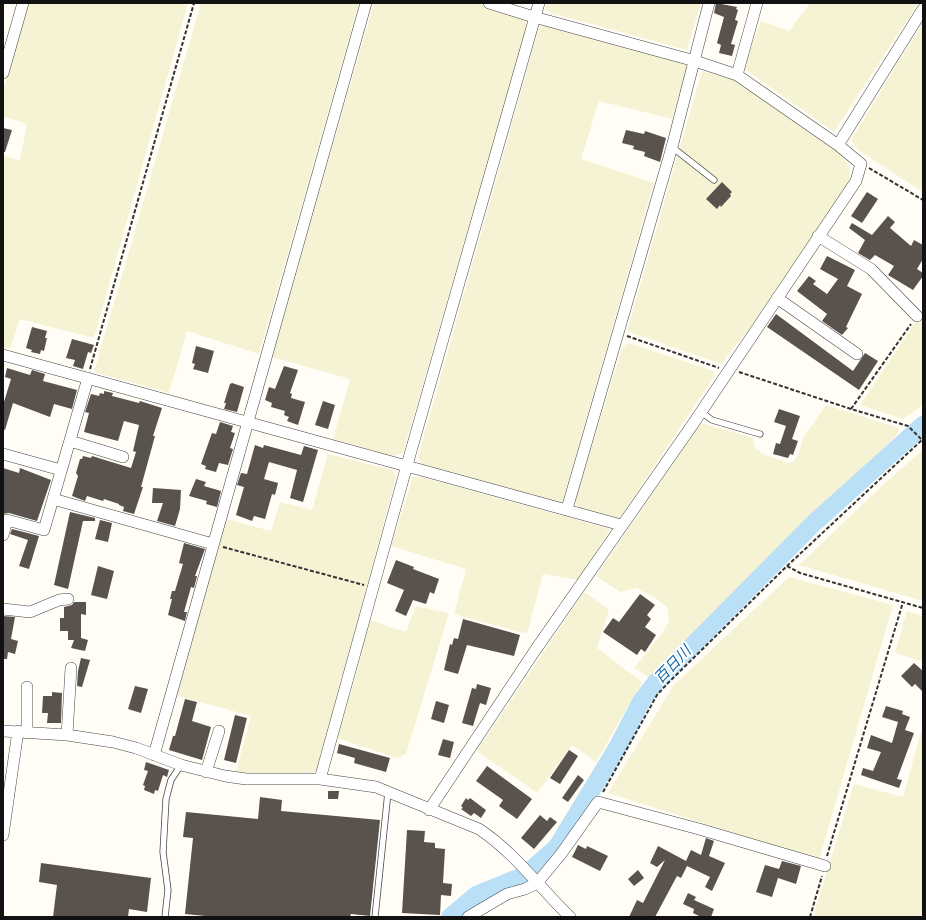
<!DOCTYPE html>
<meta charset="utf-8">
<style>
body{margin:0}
#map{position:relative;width:926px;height:920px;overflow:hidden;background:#fffdf5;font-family:"Zilla Slab",serif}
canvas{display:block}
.frame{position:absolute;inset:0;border:4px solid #111;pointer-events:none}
</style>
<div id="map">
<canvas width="926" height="920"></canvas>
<div class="frame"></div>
</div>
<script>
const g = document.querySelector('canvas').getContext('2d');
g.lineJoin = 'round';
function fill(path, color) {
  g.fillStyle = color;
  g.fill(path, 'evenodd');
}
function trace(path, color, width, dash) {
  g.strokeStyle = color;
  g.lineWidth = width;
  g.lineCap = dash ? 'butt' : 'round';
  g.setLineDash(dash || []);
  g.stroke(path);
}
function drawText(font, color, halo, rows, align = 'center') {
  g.font = font + ' "Zilla Slab","Noto Sans JP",serif';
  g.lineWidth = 4;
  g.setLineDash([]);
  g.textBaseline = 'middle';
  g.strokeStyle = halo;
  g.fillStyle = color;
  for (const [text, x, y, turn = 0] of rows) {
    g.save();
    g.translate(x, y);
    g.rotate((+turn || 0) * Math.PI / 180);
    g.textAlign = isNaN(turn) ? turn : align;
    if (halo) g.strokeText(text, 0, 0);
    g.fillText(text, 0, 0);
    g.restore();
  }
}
fill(new Path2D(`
 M29,3h159l-94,335 -74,-19 -10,30 -7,-2v-191l17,4 7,-36 -24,-8v-25z
 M201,3h158l-100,351 -72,-23 -18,62 -75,-21z
 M374,3h103l46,13 4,9 -124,428 -11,3 -59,-17 17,-60 -78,-22z
 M547,3h154l-14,47 -136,-37 -6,-5z
 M810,3h108l-84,129 -91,-64 18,-47 28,10z
 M923,22v170l-65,-42 -7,-10z
 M545,24l141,40 1,5 -15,50 -73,-18 -18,58 73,24 -91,316 -3,4 -138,-39 -4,-7 121,-429z
 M702,71l32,8 105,73 8,11 3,9 -2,11 -100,147 -27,34 -94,-33z
 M923,311v94l-20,14 -43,-14z
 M628,343l83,27 4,5 -96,144 -40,-11 -4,-7 47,-153z
 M826,405l73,23 -2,7 -249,242 -14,-9 27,-33 8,-14 -2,-14 -12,-9 -19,-10 -16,4 -24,-16 105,-153 52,15 2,10 8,6 25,9 6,-2 5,-9 4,-14z
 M923,450v151l-124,-36 88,-84z
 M328,454l64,16 4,7 -78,291 -11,10 -71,-6 15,-56 -76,-21 51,-176 45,12 9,-29 32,8z
 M413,477h8l189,52 -32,51 -35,-6 -16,60 -73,-20 12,-45 -75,-23z
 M789,577l104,28 -74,255 -211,-67 65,-107z
 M584,592l25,17 -12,39 45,34 -46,80 -24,-17 -35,48 -60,-42z
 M416,606l33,7 -43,141 -9,4 -60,-20 18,-59 14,-59 37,12z
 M907,611l16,5v46l-28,-9z
 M923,725v192h-110l41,-133 49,13z`), '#f6f3d4');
trace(new Path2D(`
 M450,917l26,-22 49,-20 32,-28 60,-99 25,-48 14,-18 158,-159 109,-98`), '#b9e0f7', 18);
fill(new Path2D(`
 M716,3l21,4 -1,2 2,1 -3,10 3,1 -7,23 4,1 -3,11 -13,-3 2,-8 -4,-2 7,-26 -10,-4z
 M3,128l9,2 -7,22h-2z
 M626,130l18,4 1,-3 21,7 -6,24 -16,-6 1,-4 -12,-3 1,-3 -12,-3z
 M722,182l10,10 -2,2 1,2 -10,11 -1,-2 -3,4 -11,-10z
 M867,192l11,7 -16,24 -11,-7z
 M888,216l7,6 -5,6 21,18 3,-6 9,5v14l-6,10 6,4v3l-10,14 -25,-15 6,-9 -19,-11 -5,5 -12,-7 7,-13 -16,-12 3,-5 20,12z
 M827,256l28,14 -8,16 15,8 -16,33 2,1 -6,7 -20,-14 5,-7 -30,-23 12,-15 7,5 -3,3 14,10 11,-15 -18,-10z
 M776,314l77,57 12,-18 13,8 -19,29 -92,-63z
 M32,327l15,4 -2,7h2l-3,13 -3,-1 -1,4 -9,-2 1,-2 -6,-2z
 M72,339l22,6 -3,8 -3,-1 -5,17 -10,-3 2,-6 -9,-2z
 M196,346l18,5 -6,22 -15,-4 2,-5 -3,-1z
 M284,366l14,4 -8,23 2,1 -1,4 14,4 -7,23 -11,-4 2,-4 -5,-2 1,-4 -14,-4 1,-4 -7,-3 4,-13 6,2z
 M7,368l23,7 2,-5 13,4 -2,7 34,9 -5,19 -18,-5 -4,13 -37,-14 -8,27 -2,-1v-24l8,-26 -6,-2z
 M232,383l12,4 -7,25 -13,-3 2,-6h-2l6,-19z
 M104,391l9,2 -1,3 27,7 1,-2 22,7 -9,28h2l-14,51h2l-9,27 -11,-3 1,-4 -5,-2v-1l-15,-5 -1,2 -16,-5 -2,5 -13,-5 6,-20 -2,-3 4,-14h2l1,-3 8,2 1,-2 39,12 5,-16 -3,-1 6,-26 -15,-4 -6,20 -34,-9 5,-19 -4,-1 6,-18 8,2 1,-3 4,1z
 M323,401l12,4 -7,24 -13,-4z
 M779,409l21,7 -8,23 6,2 -5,14 -3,-1 -2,4 -15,-4 3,-11 4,1 6,-18 -12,-4z
 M220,422l13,4 -2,6 4,1 -5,15 3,1 -5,16 -9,-2 -3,9 -11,-3 1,-3 -5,-2 11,-31 4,1z
 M255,445l8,3 1,-3 37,10 3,-9 14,4 -15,52 -13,-4 7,-28 -28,-8 -5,17 14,4 -3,12 -3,-1 -7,25 -11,-3 -2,5 -16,-6 8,-28 -7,-2 4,-12 6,1z
 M3,468l16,5 1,-5 31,12 -14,41 -28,-8 -6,1z
 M196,479l10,3 -2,4 17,5 -4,16 -11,-3 1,-3 -18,-5z
 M153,488l28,2 -1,19 -5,17 -18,-5 6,-18h-11z
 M70,512l25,6v3h-12l-15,68 -14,-4z
 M100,520l12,3 -4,19 -13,-3z
 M12,529l27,7 -10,33 -10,-3 9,-26 -18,-6z
 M184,543l21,6 -10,27h2l-3,12 -3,-1 -7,25h3l-2,9 -17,-6 4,-16h-2l2,-8h3l8,-27 -4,-1z
 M396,560l18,7 -1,2 26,10 -5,15 -4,-2 -4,12 -13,-4 -7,16 -11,-5 9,-21 -17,-7z
 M98,566l16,5 -7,28 -16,-4z
 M640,594l15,11 -8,10 4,4 -6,8 11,8 -11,17 -4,-3 -4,6 -34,-23 10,-14 6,4z
 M74,602h12v13l-5,-1v24l7,2 -3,11 -14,-3 3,-8h-6v-9h-8v-13h4v-11l8,-2z
 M3,616l12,1 -4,22 7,2 -3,13 -7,-2 -1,7h-4z
 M463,619l57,16 -6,21 -47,-11 -9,29 -14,-4 6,-26 2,1 2,-7 4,1z
 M81,658l9,2 -8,27 -5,-1 1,-15z
 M914,663l9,8v21l-8,-8 -3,3 -11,-11z
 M477,684l14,4 -5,17 -6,-2 -7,23 -11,-3 10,-35 4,1z
 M135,686l13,3 -7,24 -13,-4z
 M52,692l10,1 -1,30h-14l1,-10h-6l1,-17h9z
 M185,699l12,3 -5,19 19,6 -9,33 -33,-10 4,-14h2z
 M436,701l13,4 -5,18 -13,-4z
 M886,706l17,5 -1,3 8,3 -5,13 9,3 -17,46 5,1 -3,8 -38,-13 2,-7 10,3 8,-19 -14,-4 4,-13 21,8 6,-21 -16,-5z
 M235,715l12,3 -11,45 -12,-3z
 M443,739l11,3 -4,16 -12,-3z
 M339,744l51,14 -4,14 -32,-9 1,-5 -18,-5z
 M569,750l9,6 -18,28 -10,-6z
 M146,762l23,8 -2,7 -4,-2 -5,16 -3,-1 -1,4 -10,-4 1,-4 -2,-1 5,-14 -4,-1z
 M487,766l45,33 -15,20 -18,-13 4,-6 -27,-19z
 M578,775l6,5 -16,22 -6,-4z
 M328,791h11l-1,8h-10z
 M260,797l22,3 -1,11 99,9 -10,96 -19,-2 -1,3h-134l-31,-3 8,-76 -10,-1 3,-25 72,7z
 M466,798l2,2 2,-2 16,12 -5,8 -7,-5 -3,3 -10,-7 2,-1 -2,-2z
 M540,815l7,6 3,-4 7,5 -23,27 -13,-11z
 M407,830l18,1 -1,11 11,1v5l10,1 -2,34 9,1 -1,12 -10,-1 -1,20 -38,-2z
 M706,838l8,3 -5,15 16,7 -13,28 -7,-4 5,-10 -23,-11 -6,12 -4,-2 -22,41h-26l8,-17 6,3 22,-43 -8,7 -7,-4 8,-17 28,15 5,-11 10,5z
 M578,845l8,4 1,-3 21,10 -8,15 -28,-14z
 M782,861l19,5 -5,18 -18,-6 -6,19 -16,-5 9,-27 14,4z
 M41,863l110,15 -4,34 -18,-3 -1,8h-75l4,-32 -18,-3z
 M638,870l6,8 -10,8 -6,-7z
 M688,893l8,4 -2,3 20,9 -3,8h-10l-8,-4 1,-4 -11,-5z`), '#5a524d');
const service = new Path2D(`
 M672,147l42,33
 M701,412l11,8 48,14
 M165,917l3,-27 -5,-38 3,-53 5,-19 10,-15
 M375,917l13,-125`);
const minor = new Path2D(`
 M3,73l20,-70
 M737,75l20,-72
 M838,145l85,-136
 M818,236l53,33 46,47
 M777,298l80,56
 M3,355l618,170
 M70,441l53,16
 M3,454l58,16
 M53,499l160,45
 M567,509l105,-362 37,-144
 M3,535l4,-15 37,10 44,-152
 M3,609l27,3 29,-12 9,-1
 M3,731l64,4 46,7 23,6 45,17 44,11 21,3h74l56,8 103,42c36,24 60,58 91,88
 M27,732v-45
 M67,735l4,-67
 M154,755l212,-752
 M206,772l13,-41
 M320,779l87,-314 132,-462
 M429,810l105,-158 159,-228 163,-243 5,-17 -23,-19 -101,-70 -42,-14 -161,-44 -45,-14
 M3,835l15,-104
 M468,917l39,-23 18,-5 12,-6 24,-29 37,-52 101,27 126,37`);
trace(service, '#444', 7);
trace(minor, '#444', 12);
trace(new Path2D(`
 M869,168l54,32
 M627,336l92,32
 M90,369l104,-366
 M739,372l112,37 57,17 14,14
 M851,409l60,-85
 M223,547l141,38
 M787,566l13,7 123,35
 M603,792l54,-97 10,-11 120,-118 136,-127
 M827,856l76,-254
 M810,917l12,-41`), '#333', 2, [4, 2]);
trace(service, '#fff', 5.5);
trace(minor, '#fff', 11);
drawText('italic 15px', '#1768a6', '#fff', [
 ["百日川",673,665,-46]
]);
</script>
